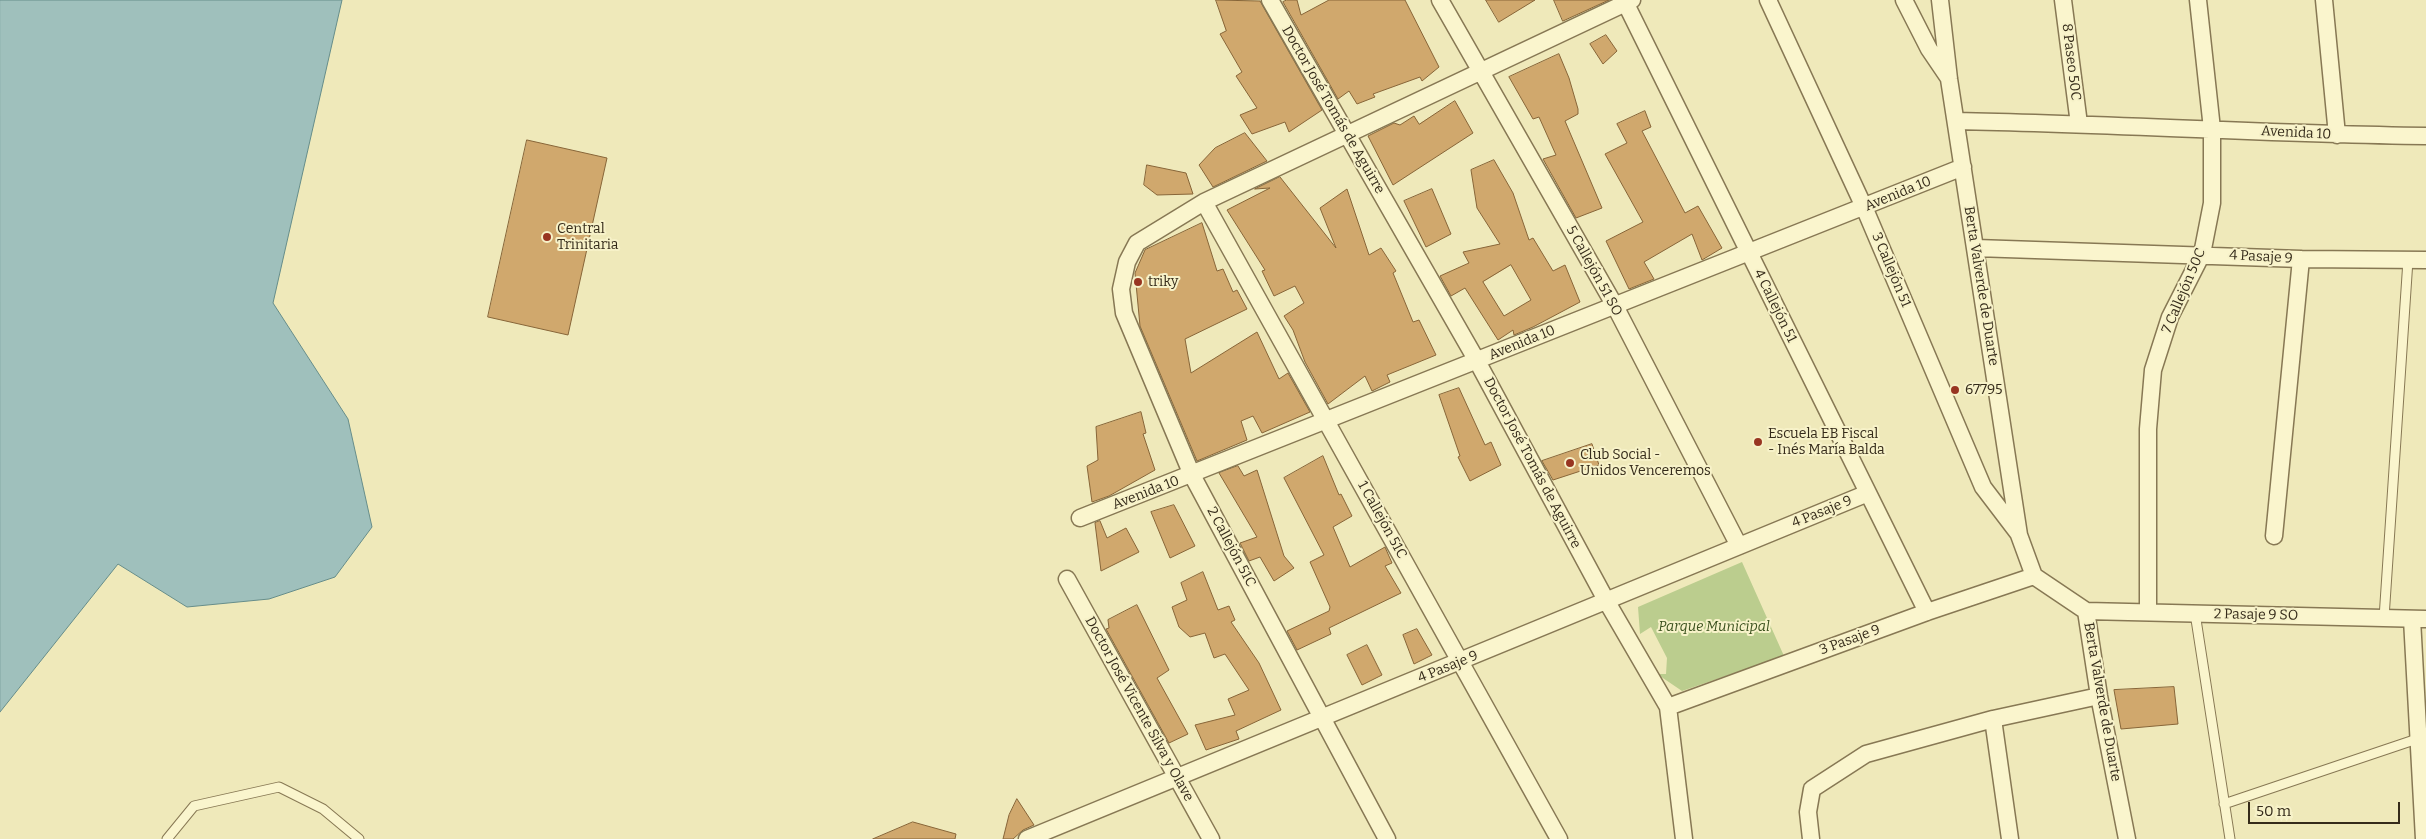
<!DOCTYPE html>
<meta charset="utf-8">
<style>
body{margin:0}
#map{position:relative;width:2426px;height:839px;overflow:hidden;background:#efe9ba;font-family:Bitter,serif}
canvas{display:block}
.scale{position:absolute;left:2248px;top:802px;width:152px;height:22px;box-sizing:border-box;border:2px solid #352b1a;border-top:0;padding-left:6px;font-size:15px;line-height:18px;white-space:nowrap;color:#352b1a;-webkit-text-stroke:4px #f7f2c9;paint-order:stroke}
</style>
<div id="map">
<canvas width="2426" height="839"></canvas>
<div class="scale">50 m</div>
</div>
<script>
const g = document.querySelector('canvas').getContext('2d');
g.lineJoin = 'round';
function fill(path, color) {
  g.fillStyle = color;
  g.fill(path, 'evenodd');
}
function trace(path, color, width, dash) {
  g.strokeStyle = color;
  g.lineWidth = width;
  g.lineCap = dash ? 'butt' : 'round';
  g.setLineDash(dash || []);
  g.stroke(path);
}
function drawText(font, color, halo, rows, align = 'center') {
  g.font = font + ' Bitter,serif';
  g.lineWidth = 4;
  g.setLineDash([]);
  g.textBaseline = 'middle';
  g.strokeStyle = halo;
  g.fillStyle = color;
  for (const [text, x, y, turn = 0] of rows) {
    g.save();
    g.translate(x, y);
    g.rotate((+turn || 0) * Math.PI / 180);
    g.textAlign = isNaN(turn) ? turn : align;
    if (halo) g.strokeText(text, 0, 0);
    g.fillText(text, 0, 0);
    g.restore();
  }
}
fill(new Path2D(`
 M1742,562l42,94 -102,35 -25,-17h9l1,-16 -16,-31 -11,7 -2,-27z`), '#bbcd8e');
const water = new Path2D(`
 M0,0h342l-69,303 75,116 24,108 -37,50 -66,22 -82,8 -69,-43 -118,148z`);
fill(water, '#9fc0bc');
trace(water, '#668d8a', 1);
const building = new Path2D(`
 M1216,0l44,1 62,109 -33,22 -4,-10 -33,12 -12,-19 17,-7 -21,-32 6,-4 -22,-38 6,-3z
 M1287,0h10l4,15 28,-15h76l34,67 -17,14 -2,-4 -47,17 2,3 -18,7 -8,-13 -11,8 -55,-97z
 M1486,0h49l-36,22z
 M1554,0h55l-46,21z
 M1606,35l11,16 -14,13 -13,-20z
 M1559,54l10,24 9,31v5l-13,7 37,87 -26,10 -33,-59 13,-4 -17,-38 -6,2 -24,-42z
 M1455,101l18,32 -80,52 -25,-49 26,-13 6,2 14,-9 5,8z
 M1645,111l6,16 -9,4 43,82 13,-7 24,42 -20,12 -10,-26 -48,28 10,17 -25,10 -23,-48 37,-19 -38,-68 22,-11 -10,-19z
 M1245,133l22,28 -54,26 -14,-22 16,-17z
 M527,140l80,18 -39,177 -80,-18z
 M1494,160l19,33 16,47 4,-2 20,33 12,-6 15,37 -47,25 -19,8 -1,-5 -15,10 -33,-52 -14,8 -11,-20 29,-13 -6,-11 37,-8 -23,-36 -6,-38zM1511,265l20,35 -27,16 -21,-34z
 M1147,165l39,8 7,21 -36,1 -13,-10z
 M1280,177l56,71 -16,-40 27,-19 22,66 12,-7 15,23 -3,2 20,49 6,-2 17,35 -49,20 3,7 -18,9 -7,-15 -37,28 -23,-42 -12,-32 -9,-14 20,-13 -9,-17 -21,10 -12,-25 3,-1 -38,-60 43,-22 -15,1z
 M1432,189l19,45 -25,13 -22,-46z
 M1202,223l15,48 6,-2 10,23 4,-2 10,19 -62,30 6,34 66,-41 22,47 9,-6 22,39 -48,21 -9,-17 -12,5 6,19 -50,21 -57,-135 -5,-53 10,-23z
 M1459,388l26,57 6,-3 10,23 -31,16 -12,-24 2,-1 -21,-61z
 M1141,412l5,21 -3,1 12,36 -46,26 -17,6 -5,-36 11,-6 -2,-33z
 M1592,444l7,21 -46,15 -11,-19z
 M1323,456l16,39 2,-1 11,22 -19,11 17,40 35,-20 7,16 -7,3 16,27 -72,35 2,6 -34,16 -10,-19 42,-20 1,-4 -20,-45 14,-7 -40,-77z
 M1238,466l6,10 13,-6 27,86 10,12 -20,13 -14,-24 -11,4 -9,-18 17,-6 -38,-64z
 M1174,505l21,41 -25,12 -19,-46z
 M1100,521l7,17 19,-10 13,24 -38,19 -6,-48z
 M1203,572l15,38 11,-4 6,14 -4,2 28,41 22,47 -45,21 3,8 -33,11 -11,-25 40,-10 -7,-16 21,-9 -24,-36 -11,4 -9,-25 -15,4 -11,-10 -7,-20 15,-7 -6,-17z
 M1137,605l32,65 -12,8 31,56 -19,9 -63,-114 3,-1 -1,-8z
 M1417,629l15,26 -18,9 -11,-29z
 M1367,645l15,30 -20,10 -15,-30z
 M2174,687l4,37 -57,5 -7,-39z
 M1017,799l17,26 -11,5 -10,9h-10l6,-24z
 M913,822l43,12 -1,5h-82z`);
fill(building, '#d0a86d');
trace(building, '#876538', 1);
const lane = new Path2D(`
 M2195,613l35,226
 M2384,618l24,-358
 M2224,804l196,-66
 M167,839l27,-33 85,-19 44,22 36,30`);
const street = new Path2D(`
 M1270,0l207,361 130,241 61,105 16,132
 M1440,0l175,306 124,240
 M1624,0l303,612
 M1768,0l96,207 119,280 35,46
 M1904,0l25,49 19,28
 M1940,0l9,79 70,456 15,41 52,35 13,85 28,143
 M2063,0l16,124
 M2324,0l13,135
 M1957,121c156,3 313,13 469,15
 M1204,202l355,637
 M1976,248l325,11 125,1
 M1080,518l883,-351
 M2274,536l27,-277
 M1067,579l144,260
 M2086,611l340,8
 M2148,612v-183l5,-59 17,-53 32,-63 10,-51v-74l-14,-129
 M2412,619l12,220
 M1668,707l259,-95 107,-36
 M1993,719l17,120
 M1027,839l841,-346
 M1387,839l-195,-364 -68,-162 -3,-24 6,-27 10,-19 67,-41 428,-202
 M1811,839l-3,-27 4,-23 54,-35 127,-35 106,-23`);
trace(lane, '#877854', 11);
trace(street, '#877854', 19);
trace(lane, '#faf5cd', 9);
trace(street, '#faf5cd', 16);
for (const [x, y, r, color] of [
 [547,237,5,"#983521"],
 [1138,282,5,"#983521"],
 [1955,390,5,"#983521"],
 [1758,442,5,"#983521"],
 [1570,463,5,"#983521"]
]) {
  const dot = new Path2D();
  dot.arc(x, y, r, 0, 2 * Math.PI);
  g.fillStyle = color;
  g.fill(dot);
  trace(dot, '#f7f2c9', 2);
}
drawText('14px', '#352b1a', '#f7f2c9', [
 ["8 Paseo 50C",2071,62,83],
 ["Doctor José Tomás de Aguirre",1333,110,60],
 ["Avenida 10",2296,133,3],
 ["Avenida 10",1898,194,-22],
 ["4 Pasaje 9",2261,257,3],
 ["3 Callejón 51",1891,270,67],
 ["5 Callejón 51 SO",1594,271,61],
 ["Berta Valverde de Duarte",1981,286,81],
 ["7 Callejón 50C",2184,291,-67],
 ["4 Callejón 51",1775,306,64],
 ["Avenida 10",1522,343,-22],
 ["Doctor José Tomás de Aguirre",1532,463,62],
 ["Avenida 10",1146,493,-21],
 ["4 Pasaje 9",1822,512,-22],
 ["1 Callejón 51C",1382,520,61],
 ["2 Callejón 51C",1231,547,62],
 ["2 Pasaje 9 SO",2256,615,1],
 ["3 Pasaje 9",1850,640,-20],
 ["4 Pasaje 9",1448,667,-22],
 ["Berta Valverde de Duarte",2102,702,80],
 ["Doctor José Vicente Silva y Olave",1139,709,61]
]);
drawText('14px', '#352b1a', '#f7f2c9', [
 ["Central",557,229],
 ["Trinitaria",557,245],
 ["triky",1148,282],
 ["67795",1965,390],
 ["Escuela EB Fiscal",1768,434],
 ["- Inés María Balda",1768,450],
 ["Club Social -",1580,455],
 ["Unidos Venceremos",1580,471]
], 'left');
drawText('italic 14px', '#3c521f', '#f7f2c9', [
 ["Parque Municipal",1714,627]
]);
</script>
